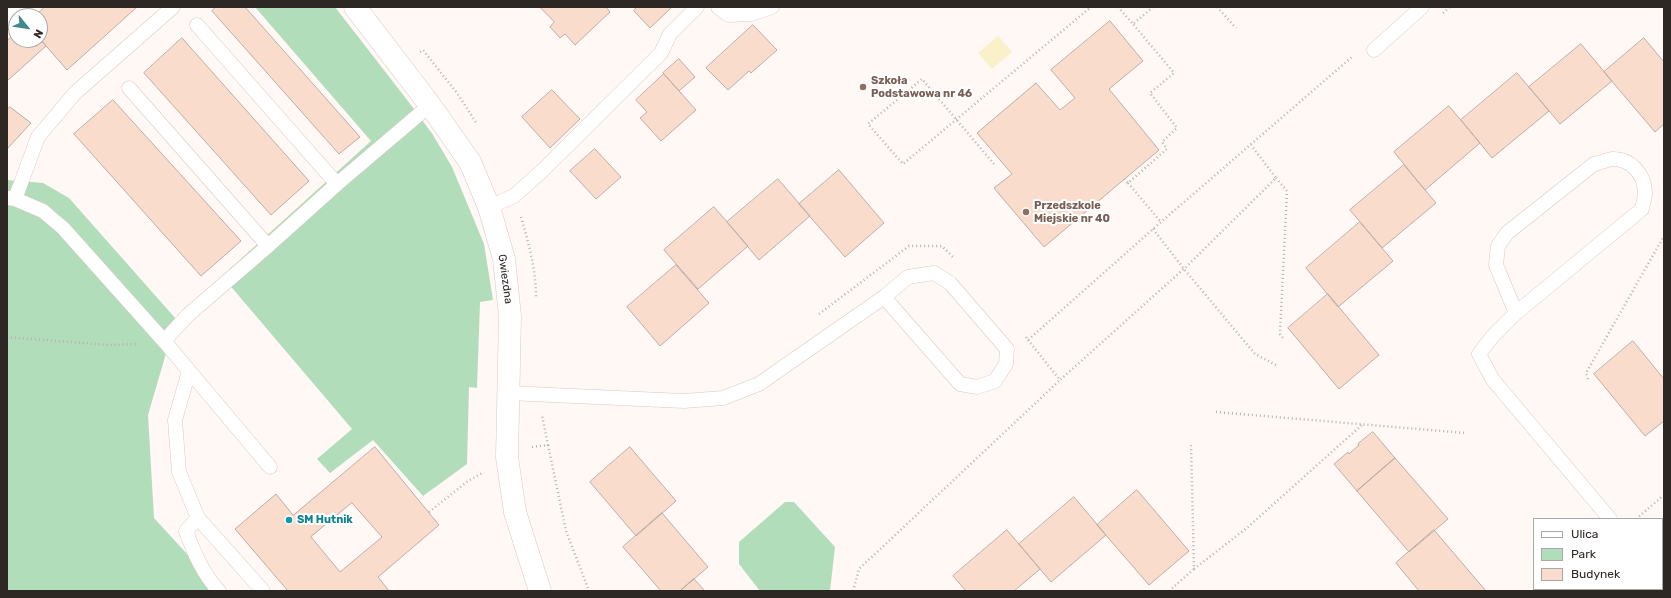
<!DOCTYPE html>
<meta charset="utf-8">
<style>
body{margin:0}
#map{position:relative;width:1671px;height:598px;overflow:hidden;background:#fff8f4;font-family:Rubik,sans-serif}
canvas{display:block}
.frame{position:absolute;inset:0;border:8px solid #2e2825;pointer-events:none}
.legend{position:absolute;left:1533px;top:518px;width:130px;height:72px;box-sizing:border-box;background:#fff;border:1px solid #aba9a8;margin:0;padding:5px 7px;list-style:none;font-size:12px;color:#2e2825}
.legend li{display:flex;align-items:center;gap:8px;height:20px}
.legend b{width:20px;border:1px solid #aba9a8}
.north{position:absolute;left:8px;top:8px;width:40px;height:40px;box-sizing:border-box;background:#fff;border:1px solid #aba9a8;border-radius:50%;rotate:120deg;font-size:11px;font-weight:700;line-height:16px;text-align:center;color:#2e2825}
.north::after{content:'';display:block;margin:auto;width:14px;height:18px;background:#40888d;clip-path:polygon(50% 0,100% 100%,50% 72%,0 100%)}
</style>
<div id="map">
<canvas width="1671" height="598"></canvas>
<div class="frame"></div>
<ul class="legend">
<li><b style="height:5px;background:#fff"></b>Ulica</li>
<li><b style="height:11px;background:#b1ddba"></b>Park</li>
<li><b style="height:11px;background:#f9dccc"></b>Budynek</li>
</ul>
<div class="north">N</div>
</div>
<script>
const g = document.querySelector('canvas').getContext('2d');
g.lineJoin = 'round';
function fill(path, color) {
  g.fillStyle = color;
  g.fill(path, 'evenodd');
}
function trace(path, color, width, dash) {
  g.strokeStyle = color;
  g.lineWidth = width;
  g.lineCap = dash ? 'butt' : 'round';
  g.setLineDash(dash || []);
  g.stroke(path);
}
function drawText(font, color, halo, rows, align = 'center') {
  g.font = font + ' Rubik,sans-serif';
  g.lineWidth = 4;
  g.setLineDash([]);
  g.textBaseline = 'middle';
  g.strokeStyle = halo;
  g.fillStyle = color;
  for (const [text, x, y, turn = 0] of rows) {
    g.save();
    g.translate(x, y);
    g.rotate((+turn || 0) * Math.PI / 180);
    g.textAlign = isNaN(turn) ? turn : align;
    if (halo) g.strokeText(text, 0, 0);
    g.fillText(text, 0, 0);
    g.restore();
  }
}
fill(new Path2D(`
 M255,7h80l76,98 22,30 19,32 32,77 9,56 -13,2 -3,86 -8,-1 -2,77 -44,32 -50,-56 -43,33 -13,-14 35,-30 -130,-153 149,-135z
 M7,180l36,3 26,15 107,121 -28,96 6,103 67,73h-214z
 M785,502h9l41,45 -5,44h-70l-21,-27v-22z`), '#b1ddba');
fill(new Path2D(`
 M998,36l14,16 -20,17 -14,-16z`), '#faf0ca');
const building = new Path2D(`
 M45,7h92l-70,63 -27,-31v-23h-5z
 M216,7h29l115,130 -21,17 -127,-143z
 M540,7h66l4,5 -35,33 -10,-11 -5,4 -10,-11 4,-5z
 M637,7h35l-22,21 -16,-17z
 M1110,21l33,40 -34,28 50,61 -115,97 -50,-59 18,-14 -35,-41 59,-50 24,27 15,-12 -24,-28z
 M753,25l24,25 -26,23 -2,-2 -21,19 -22,-22z
 M16,33v7l24,-1 6,7 -39,35v-40z
 M182,38l127,143 -38,34 -127,-142z
 M1644,38l20,24v62l-9,8 -51,-60z
 M1581,44l31,37 -52,43 -31,-37z
 M679,59l16,18 -16,14 -16,-18z
 M1517,73l32,38 -57,47 -31,-38z
 M664,74l32,36 -35,31 -21,-23 7,-6 -11,-12z
 M552,90l28,29 -30,29 -28,-31z
 M113,100l128,141 -40,35 -127,-142z
 M1449,106l31,37 -55,47 -31,-38z
 M10,107l21,16 -24,26v-39z
 M595,149l26,28 -25,22 -26,-28z
 M1404,165l32,38 -54,45 -32,-38z
 M839,170l45,53 -39,34 -46,-53z
 M778,179l32,37 -51,44 -32,-38z
 M714,207l34,39 -50,43 -34,-39z
 M1360,222l33,39 -55,46 -32,-39z
 M676,265l33,38 -49,43 -33,-39z
 M1328,294l51,61 -40,34 -51,-61z
 M1633,341l31,38v42l-19,15 -51,-62z
 M1373,432l22,26 -38,33 -23,-27 14,-12 1,2 10,-9 -1,-1z
 M375,447l64,78 -61,52 11,14h-101l-53,-62 41,-35 17,21zM352,503l30,34 -42,35 -29,-35z
 M630,447l46,54 -40,35 -46,-54z
 M1395,458l53,61 -39,33 -52,-61z
 M1137,490l52,61 -40,34 -52,-60z
 M1074,497l32,38 -55,47 -32,-38z
 M662,513l46,54 -28,24h-19l-38,-44z
 M1007,530l33,39 -26,22h-48l-13,-15z
 M1434,530l52,61h-67l-23,-28z
 M694,579l11,12h-25z`);
fill(building, '#f9dccc');
trace(building, '#bdada5', 1);
const service = new Path2D(`
 M718,7l10,8 23,-1 21,-7
 M7,12l6,-5
 M197,25l140,159
 M1374,50l48,-43
 M129,88l139,158
 M7,198l8,1 28,12 20,17 101,113 106,126
 M15,199l23,-62 37,-44 98,-86
 M489,207l25,-11 29,-26 118,-117 9,-19 27,-27
 M1516,313l-20,-48 2,-19 9,-13 87,-69c6,-1 13,-4 18,-5 19,-1 33,16 33,34 0,5 -2,11 -3,16l-126,104 -24,24 -13,17 14,26 117,139
 M164,341l24,-26 80,-69 69,-62 93,-79
 M189,371l-14,49 4,52 19,46 65,73
 M508,393l176,8 39,-3 36,-14 125,-87 24,-20 26,-4 16,10 57,66 -1,15 -11,17 -18,6 -17,-3 -76,-87
 M198,518l-12,13c8,22 17,43 33,60
 M1662,581l2,2`);
const minor = new Path2D(`
 M355,7l75,98 40,57 19,45 15,52 6,57 -3,141 8,55 25,79`);
trace(service, '#d9c9c0', 15);
trace(minor, '#d9c9c0', 23);
trace(new Path2D(`
 M1118,7l15,17 20,-17
 M1217,7l19,21
 M1443,13l7,-6
 M420,52l3,-2 34,43 20,31
 M994,164l-72,-85 -54,45 35,40 188,-157
 M1276,178l11,13 -7,143 3,4
 M1124,179l4,4 39,-34 -5,-7 15,-14 -27,-35 24,-20 -41,-49
 M1128,183l33,39
 M521,217c8,27 15,53 15,81
 M1153,229l31,40 71,85 21,11
 M819,314l90,-68h33l12,12
 M7,337l102,8 29,-1
 M1026,337l2,3 133,-118 192,-166
 M1028,340l32,40 127,-114 89,-88 -25,-33
 M1588,379l-2,-6 78,-137
 M1216,412l250,21
 M548,445l18,86 23,60
 M532,447l16,-2 -6,-30
 M429,512l39,-31 16,-9
 M1636,519l28,-24
 M1194,569l54,-42 115,-103
 M853,591l6,-22 201,-189
 M1169,591l25,-22 -3,-126`), '#b8b1ad', 2.5, [1, 3]);
trace(service, '#fff', 14);
trace(minor, '#fff', 22);
for (const [x, y, r, color] of [
 [863,87,4,"#8d6e63"],
 [1026,212,4,"#8d6e63"],
 [289,520,4,"#0f9aa8"]
]) {
  const dot = new Path2D();
  dot.arc(x, y, r, 0, 2 * Math.PI);
  g.fillStyle = color;
  g.fill(dot);
  trace(dot, '#fff', 1.5);
}
drawText('bold 11px', '#785e54', '#fff', [
 ["Szkoła",871,81],
 ["Podstawowa nr 46",871,94],
 ["Przedszkole",1034,206],
 ["Miejskie nr 40",1034,219]
], 'left');
drawText('11px', '#2e2825', '#fff', [
 ["Gwiezdna",505,279,82]
]);
drawText('bold 11px', '#0d838f', '#fff', [
 ["SM Hutnik",297,520]
], 'left');
</script>
